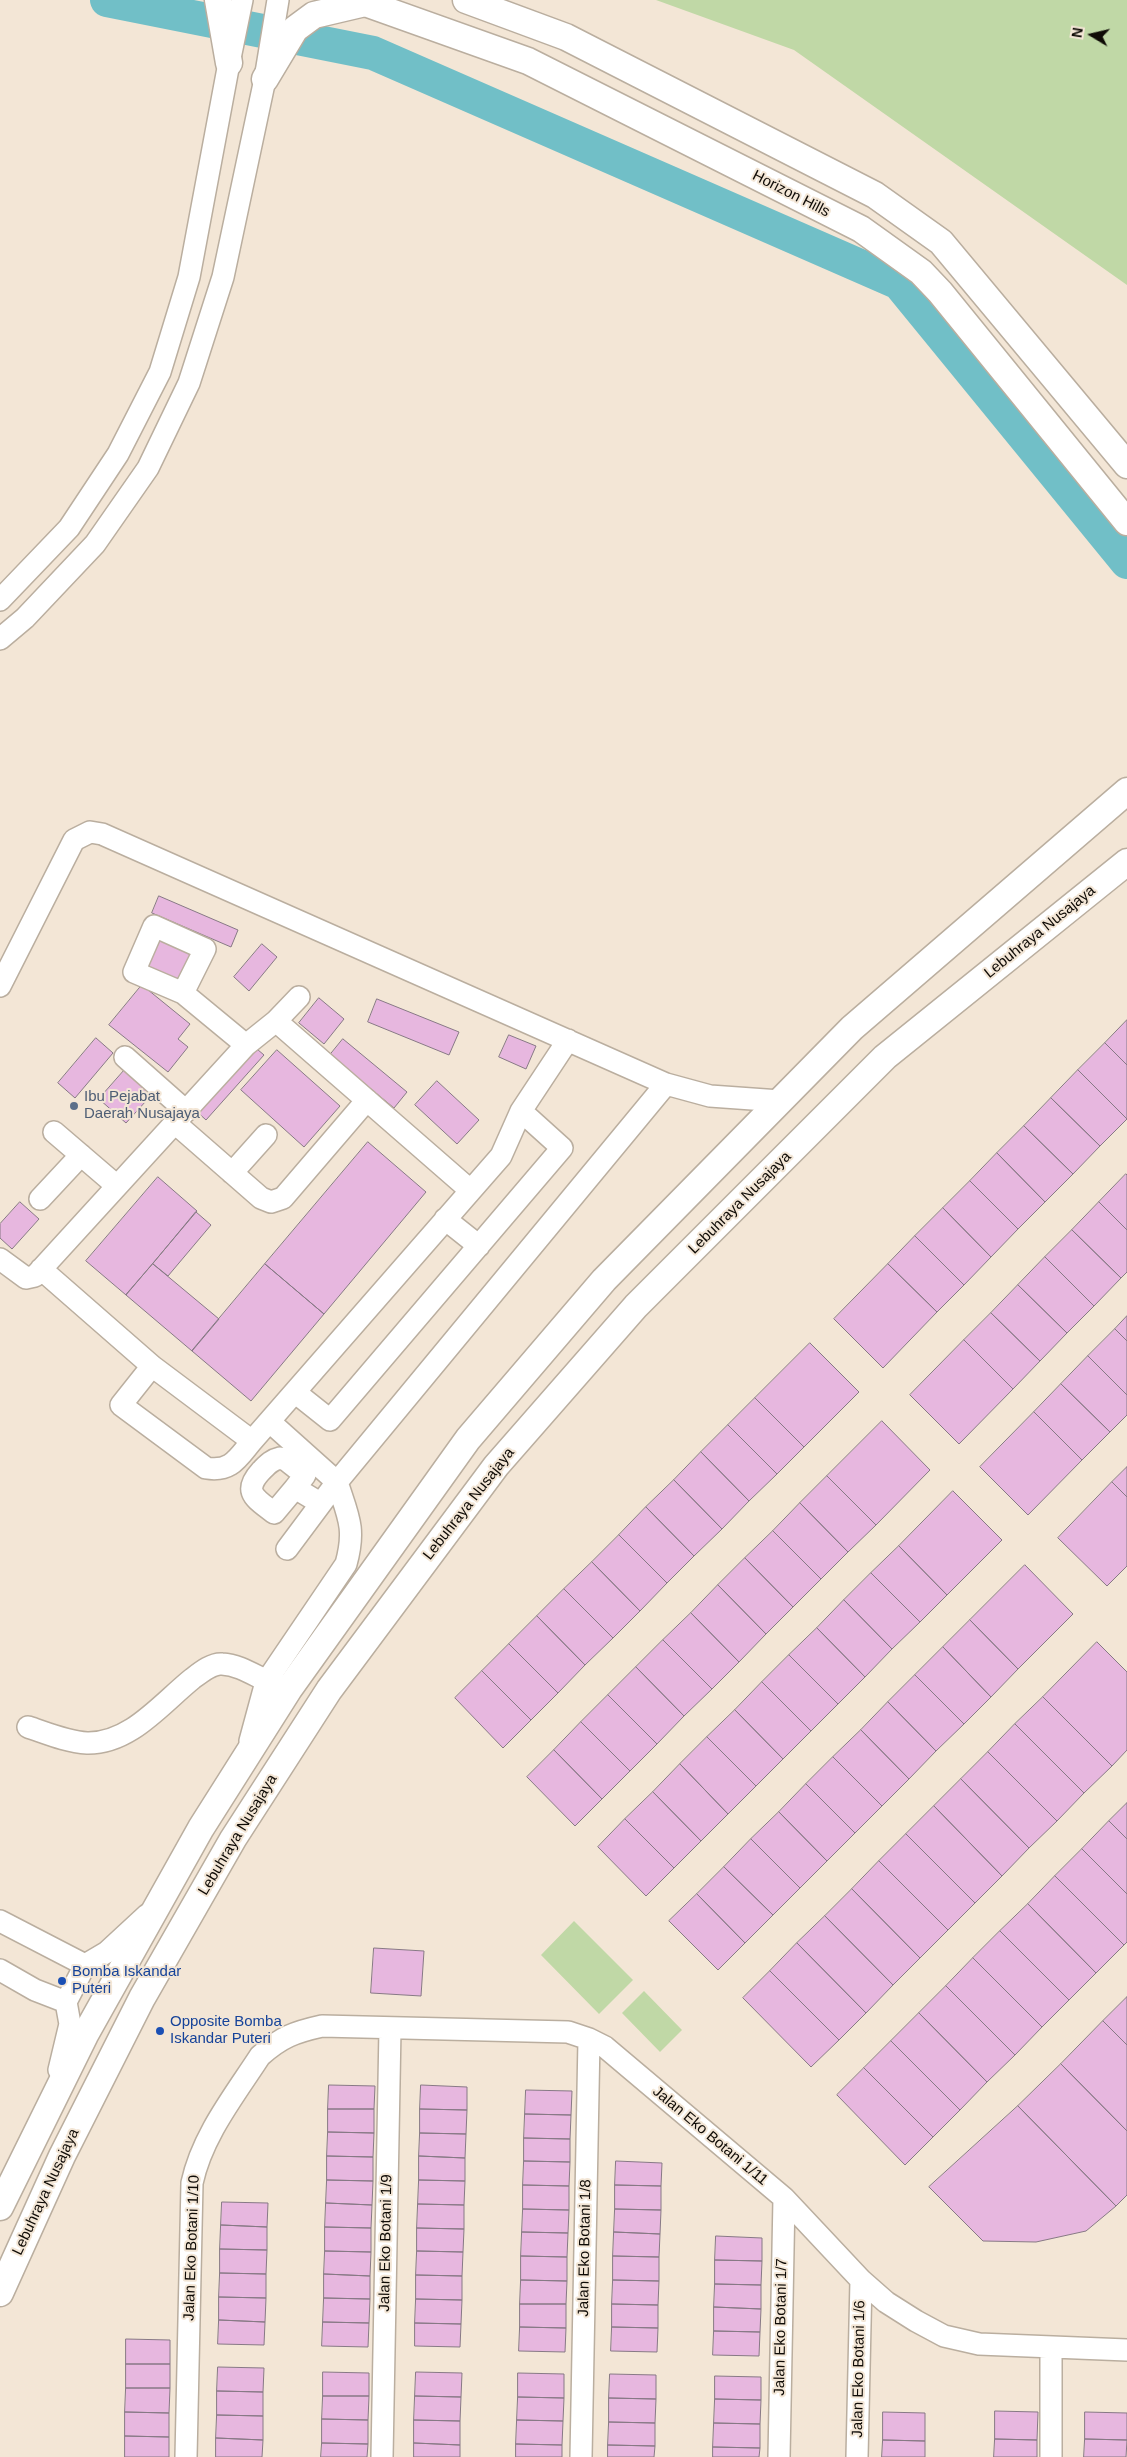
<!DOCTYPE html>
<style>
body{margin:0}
#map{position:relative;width:1127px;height:2457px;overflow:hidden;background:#f3e6d6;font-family:Arial,sans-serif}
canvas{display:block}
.north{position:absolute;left:1067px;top:10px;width:50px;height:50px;-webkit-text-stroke:4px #f3e6d6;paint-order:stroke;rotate:279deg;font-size:14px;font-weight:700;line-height:20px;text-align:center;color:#0f0b06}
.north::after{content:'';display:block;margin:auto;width:18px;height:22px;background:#0f0b06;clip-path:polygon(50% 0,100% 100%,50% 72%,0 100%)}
</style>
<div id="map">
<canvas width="1127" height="2457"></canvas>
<div class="north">N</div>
</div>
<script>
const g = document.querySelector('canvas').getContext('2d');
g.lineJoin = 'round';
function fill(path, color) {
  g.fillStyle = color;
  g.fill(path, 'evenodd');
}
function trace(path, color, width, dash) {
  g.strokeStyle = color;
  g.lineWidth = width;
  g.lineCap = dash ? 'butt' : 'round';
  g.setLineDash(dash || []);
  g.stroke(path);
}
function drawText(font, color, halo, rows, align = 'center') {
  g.font = font + ' Arial,sans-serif';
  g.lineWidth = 4;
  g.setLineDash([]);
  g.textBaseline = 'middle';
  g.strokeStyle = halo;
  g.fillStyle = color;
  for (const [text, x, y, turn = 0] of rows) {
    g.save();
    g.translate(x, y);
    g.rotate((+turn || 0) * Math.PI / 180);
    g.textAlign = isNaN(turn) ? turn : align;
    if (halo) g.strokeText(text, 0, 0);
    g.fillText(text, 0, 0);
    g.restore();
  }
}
fill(new Path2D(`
 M656,0h471v285l-333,-235z
 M574,1921l59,59 -34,34 -58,-59z
 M644,1991l38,39 -22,22 -38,-39z`), '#c0d8a6');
trace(new Path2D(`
 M107,0l266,53 526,230 228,279`), '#71bfc7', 34);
const building = new Path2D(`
 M159,896l79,34 -7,17 -79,-34z
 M159,934l39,16 -14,33 -39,-15z
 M262,944l15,13 -28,34 -15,-14z
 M142,985l48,39 -12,15 10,8 -20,25 -59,-47z
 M319,998l25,21 -20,25 -25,-21z
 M377,999l82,33 -10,23 -81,-33z
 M1127,1020v45l-22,-22z
 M509,1035l27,11 -10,23 -27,-12z
 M96,1038l17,15 -38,45 -17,-15z
 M343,1039l64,53 -13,16 -64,-53z
 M1105,1043l22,22v54l-49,-49z
 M251,1044l13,11 -58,65 -12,-11z
 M277,1050l63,56 -36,41 -63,-57z
 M129,1065l27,25 -30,33 -27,-24z
 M1078,1070l49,49 -27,27 -49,-48z
 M437,1081l42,39 -22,24 -42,-39z
 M1051,1098l49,48 -27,28 -49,-48z
 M1024,1126l49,48 -28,28 -48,-49z
 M368,1142l58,50 -102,122 -59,-50z
 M997,1153l48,49 -27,27 -48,-48z
 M1126,1174l1,1v55l-28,-28z
 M158,1177l39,34 -71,84 -40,-34z
 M970,1181l48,48 -27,28 -48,-49z
 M20,1202l19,17 -27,30 -12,-11v-14z
 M1099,1202l28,28v42l-6,6 -49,-48z
 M943,1208l48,49 -27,28 -49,-49z
 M196,1212l15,13 -43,51 -15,-12z
 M1072,1230l49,48 -27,28 -49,-49z
 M915,1236l49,49 -27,27 -49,-48z
 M1045,1257l49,49 -27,27 -49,-48z
 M153,1264l66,55 -27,32 -66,-56z
 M265,1264l59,50 -73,87 -59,-50z
 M888,1264l49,48 -54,56 -49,-49z
 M1018,1285l49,48 -27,28 -49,-48z
 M991,1313l49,48 -27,28 -49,-49z
 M1127,1316v25l-12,-12z
 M1115,1329l12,12v54l-39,-39z
 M964,1340l49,49 -54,55 -49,-49z
 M810,1343l49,49 -55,55 -49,-49z
 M1088,1356l39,39v20l-17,17 -49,-48z
 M1061,1384l49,48 -28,28 -48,-48z
 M755,1398l49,49 -27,27 -49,-49z
 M1034,1412l48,48 -54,55 -48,-48z
 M882,1421l48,49 -54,55 -49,-49z
 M728,1425l49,49 -28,27 -48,-49z
 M701,1452l48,49 -27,28 -48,-49z
 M1127,1467v30l-15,-15z
 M827,1476l49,49 -28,27 -48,-49z
 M674,1480l48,49 -28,27 -48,-49z
 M1112,1482l15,15v69l-20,20 -49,-48z
 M953,1491l49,49 -55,55 -48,-49z
 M800,1503l48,49 -27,27 -48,-48z
 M646,1507l48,49 -27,27 -48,-48z
 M773,1531l48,48 -28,28 -48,-49z
 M619,1535l48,48 -27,28 -48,-49z
 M899,1546l48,49 -27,27 -49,-49z
 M745,1558l48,49 -27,27 -48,-49z
 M592,1562l48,49 -27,27 -49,-49z
 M1025,1565l48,49 -55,55 -48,-49z
 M871,1573l49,49 -28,27 -48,-49z
 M718,1585l48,49 -27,28 -48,-49z
 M564,1589l49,49 -28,27 -48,-49z
 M844,1600l48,49 -27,28 -48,-49z
 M691,1613l48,49 -27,27 -49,-49z
 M537,1616l48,49 -27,28 -49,-49z
 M970,1620l48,49 -27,28 -48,-50z
 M817,1628l48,49 -27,27 -49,-49z
 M663,1640l49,49 -28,27 -48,-49z
 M1097,1642l30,30v78l-15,16 -69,-69z
 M509,1644l49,49 -27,27 -49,-49z
 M943,1647l48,50 -27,27 -49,-49z
 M789,1655l49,49 -27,27 -49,-49z
 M636,1667l48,49 -27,28 -49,-49z
 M482,1671l49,49 -28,28 -48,-50z
 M915,1675l49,49 -28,27 -48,-49z
 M762,1682l49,49 -28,28 -48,-49z
 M608,1695l49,49 -27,27 -49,-49z
 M1043,1697l69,69 -28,27 -69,-69z
 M888,1702l48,49 -27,28 -48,-49z
 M735,1710l48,49 -27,27 -49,-49z
 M581,1722l49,49 -28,28 -48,-49z
 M1015,1724l69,69 -27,28 -69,-69z
 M861,1730l48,49 -27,27 -49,-49z
 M707,1737l49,49 -28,28 -48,-50z
 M554,1750l48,49 -27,27 -48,-49z
 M988,1752l69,69 -28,27 -68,-69z
 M833,1757l49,49 -27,27 -49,-49z
 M680,1764l48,50 -27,27 -48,-49z
 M961,1779l68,69 -27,28 -68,-70z
 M806,1784l49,49 -28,28 -48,-49z
 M653,1792l48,49 -27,27 -49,-49z
 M1127,1803v36l-18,-18z
 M934,1806l68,70 -27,27 -69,-69z
 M779,1812l48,49 -27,27 -49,-49z
 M625,1819l49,49 -28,28 -48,-49z
 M1109,1821l18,18v55l-45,-45z
 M906,1834l69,69 -27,27 -69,-69z
 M751,1839l49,49 -27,27 -49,-48z
 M1082,1849l45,45v48l-3,3 -69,-69z
 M879,1861l69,69 -28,28 -68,-69z
 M724,1867l49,48 -28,28 -48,-49z
 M1055,1876l69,69 -28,28 -68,-69z
 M852,1889l68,69 -27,27 -68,-69z
 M697,1894l48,49 -27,27 -49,-49z
 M1028,1904l68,69 -27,27 -69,-69z
 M825,1916l68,69 -27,28 -69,-70z
 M1000,1931l69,69 -27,27 -69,-69z
 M797,1943l69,70 -27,27 -69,-69z
 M374,1948l50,3 -3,45 -50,-3z
 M973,1958l69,69 -27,28 -69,-69z
 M770,1971l69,69 -28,27 -68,-69z
 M946,1986l69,69 -28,27 -68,-69z
 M1127,1997v48l-24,-24z
 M919,2013l68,69 -27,28 -69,-69z
 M1103,2021l24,24v86l-66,-67z
 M891,2041l69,69 -27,27 -69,-69z
 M1061,2064l66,67v64l-11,11 -98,-100z
 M864,2068l69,69 -28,28 -68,-70z
 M329,2085l46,1 -1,23h-46z
 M421,2085l46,2v23l-47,-1z
 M526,2090l46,1 -1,24 -46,-1z
 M1018,2106l98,100 -30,25 -50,11 -53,-1 -54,-54z
 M328,2109h46v24l-46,-1z
 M420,2109l47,1 -1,24 -46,-1z
 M525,2114l46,1 -1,24 -46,-1z
 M328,2132l46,1 -1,24 -46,-1z
 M420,2133l46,1 -1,24 -46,-2z
 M524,2138l46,1v23l-46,-1z
 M327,2156l46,1v24l-46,-1z
 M419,2156l46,2v23l-46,-1z
 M524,2161l46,1 -1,24 -46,-1z
 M616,2161l46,2 -1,23 -46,-1z
 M327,2180l46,1 -1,24 -46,-2z
 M419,2180l46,1 -1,24 -46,-1z
 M523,2185l46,1v24l-46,-1z
 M615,2185l46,1v24l-46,-1z
 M222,2202l46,1 -1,24 -46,-2z
 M326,2203l46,2 -1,23 -46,-1z
 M418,2204l46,1v24l-47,-1z
 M523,2209l46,1 -1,23 -46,-1z
 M615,2209l46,1 -1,24 -46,-2z
 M221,2225l46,2v23l-47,-1z
 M325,2227l46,1v24l-46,-1z
 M417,2228l47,1 -1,23 -46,-1z
 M522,2232l46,1 -1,24 -46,-1z
 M614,2232l46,2 -1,23 -46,-1z
 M716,2236l46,2v23l-47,-1z
 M220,2249l47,1 -1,24 -46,-1z
 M325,2251l46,1 -1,24 -46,-2z
 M417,2251l46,1 -1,24 -46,-1z
 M521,2256l46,1v24l-46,-1z
 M613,2256l46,1v24l-46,-1z
 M715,2260l47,1 -1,24 -46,-1z
 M220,2273l46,1v24l-47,-1z
 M324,2274l46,2v23l-46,-1z
 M416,2275l46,1v24l-46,-1z
 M521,2280l46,1 -1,23h-46z
 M613,2280l46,1 -1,24 -46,-1z
 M715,2284l46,1v24l-47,-2z
 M219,2297l47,1 -1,24 -46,-2z
 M324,2298l46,1 -1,24 -46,-1z
 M416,2299l46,1 -1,24 -46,-1z
 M520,2304h46v24l-46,-1z
 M612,2304l46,1v23l-46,-1z
 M714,2307l47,2 -1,23 -46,-1z
 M219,2320l46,2 -1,23 -46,-1z
 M323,2322l46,1 -1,24 -46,-1z
 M415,2323l46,1 -1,23 -45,-1z
 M520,2327l46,1 -1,24 -46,-1z
 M612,2327l46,1 -1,24 -46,-1z
 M714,2331l46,1 -1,24 -46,-1z
 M126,2339l44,1v24h-44z
 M126,2364h44v24h-44z
 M218,2367l46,1 -1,24 -46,-1z
 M323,2372l46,1v23h-46z
 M416,2372l46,1 -1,24 -46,-1z
 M518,2373l46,1v24l-46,-1z
 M610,2374l46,1v24l-47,-1z
 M715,2376l46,1v23l-46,-1z
 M126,2388h44l-1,25 -44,-1z
 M217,2391l46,1v24l-46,-1z
 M323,2396h46l-1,24 -46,-1z
 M415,2396l46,1 -1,24 -46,-1z
 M518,2397l46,1 -1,23 -46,-1z
 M609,2398l47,1 -1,24 -46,-1z
 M715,2399l46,1 -1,24 -46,-1z
 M995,2411l43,1 -1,28 -42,-1z
 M125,2412l44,1v24l-44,-1z
 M883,2412l42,1v28l-42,-1z
 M1085,2412l42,1v27l-42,-1z
 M217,2415l46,1v24l-47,-2z
 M322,2419l46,1v24l-46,-1z
 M414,2420l46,1v24l-46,-2z
 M517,2420l46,1 -1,24 -46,-1z
 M609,2422l46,1v23l-47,-1z
 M714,2423l46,1v24l-47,-1z
 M125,2436l44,1v20h-44z
 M216,2438l47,2 -1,17h-46z
 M995,2439l42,1v17h-43z
 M1085,2439l42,1 -1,17h-42z
 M883,2440l42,1v16h-43z
 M322,2443l46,1 -1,13h-46z
 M414,2443l46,2v12h-46z
 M516,2444l46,1v12h-46z
 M608,2445l47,1 -1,11h-46z
 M713,2447l47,1 -1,9h-46z`);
fill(building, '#e7b7df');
trace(building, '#877985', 1);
const minor = new Path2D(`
 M0,600l69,-72 49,-74 42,-82 29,-95 40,-214 13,-63
 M0,639l25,-21 70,-74 53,-76 41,-85 34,-106 42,-198 13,-79
 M0,986l74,-146 16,-8 12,2 564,250
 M183,993l22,-44 -51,-23 -20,46 49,21 63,52
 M276,1021l194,169
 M125,1057l61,54
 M175,1123l86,75 10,4 12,-4 84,-98
 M54,1132l63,54
 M232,1173l34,-38
 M40,1199l41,-44
 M445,1219l34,27
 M0,1259l26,19 9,-2 211,-231 30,-24 23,-24
 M41,1269l111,97 100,75 249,-285 20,-45 47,-71
 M152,1366l-31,39 85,63c25,4 31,-9 46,-27
 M296,1393l34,27 232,-272 -41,-37
 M270,1422l67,60 -50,67
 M295,1488l10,-13 -19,-15 -6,-2c-9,2 -13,7 -19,13 -20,22 -4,28 13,42l21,-25 25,15
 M28,1727c18,6 39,15 59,16 43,1 74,-39 105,-64 8,-6 20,-16 30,-15 21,1 38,16 57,22
 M250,1741l16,-59 80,-118c10,-36 2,-48 -9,-82l329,-398 44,12 70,5
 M0,1921l85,44
 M0,1970l35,20 31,12
 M59,2070l11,-46 -4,-22 19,-37 22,-13 40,-37
 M1051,2348v109
 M186,2457l6,-274c10,-47 42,-87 68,-127 21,-19 35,-24 62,-30l246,6 21,7 16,8 179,151 77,82 25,22 30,19 28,15 35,8 148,6
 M382,2457l8,-428
 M581,2457l8,-418
 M779,2457l5,-259
 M857,2457l4,-177`);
const major = new Path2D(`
 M218,0l11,63
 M357,0l171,61 333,168 60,43 19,20 187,230
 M466,0l100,37 309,158 66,47 186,223
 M265,79l30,-50 19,-14 51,-12
 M0,2207l85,-172 116,-207 88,-139 179,-250 136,-159 248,-252 275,-237
 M0,2293l62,-137 80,-158 91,-159 96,-149 167,-224 140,-160 249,-249 242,-195`);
trace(minor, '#baae9f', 24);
trace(major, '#baae9f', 29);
trace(minor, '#fff', 21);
trace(major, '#fff', 26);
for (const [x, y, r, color] of [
 [74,1106,5,"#5c6f8a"],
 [62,1981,5,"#1a4fb4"],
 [160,2031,5,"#1a4fb4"]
]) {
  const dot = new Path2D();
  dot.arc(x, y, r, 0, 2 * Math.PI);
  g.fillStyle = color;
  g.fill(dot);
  trace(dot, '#f3e6d6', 2);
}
drawText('15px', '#0f0b06', '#f3e6d6', [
 ["Horizon Hills",791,194,27],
 ["Lebuhraya Nusajaya",1040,932,-39],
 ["Lebuhraya Nusajaya",740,1203,-45],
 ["Lebuhraya Nusajaya",469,1504,-52],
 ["Lebuhraya Nusajaya",238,1835,-59],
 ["Jalan Eko Botani 1/11",710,2136,40],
 ["Lebuhraya Nusajaya",46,2192,-65],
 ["Jalan Eko Botani 1/9",386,2243,-89],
 ["Jalan Eko Botani 1/10",192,2248,-88],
 ["Jalan Eko Botani 1/8",585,2248,-89],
 ["Jalan Eko Botani 1/7",781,2327,-89],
 ["Jalan Eko Botani 1/6",859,2369,-89]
]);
drawText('15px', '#4e5e75', '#f3e6d6', [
 ["Ibu Pejabat",84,1097],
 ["Daerah Nusajaya",84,1114]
], 'left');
drawText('15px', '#164399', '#f3e6d6', [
 ["Bomba Iskandar",72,1972],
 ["Puteri",72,1989],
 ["Opposite Bomba",170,2022],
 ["Iskandar Puteri",170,2039]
], 'left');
</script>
